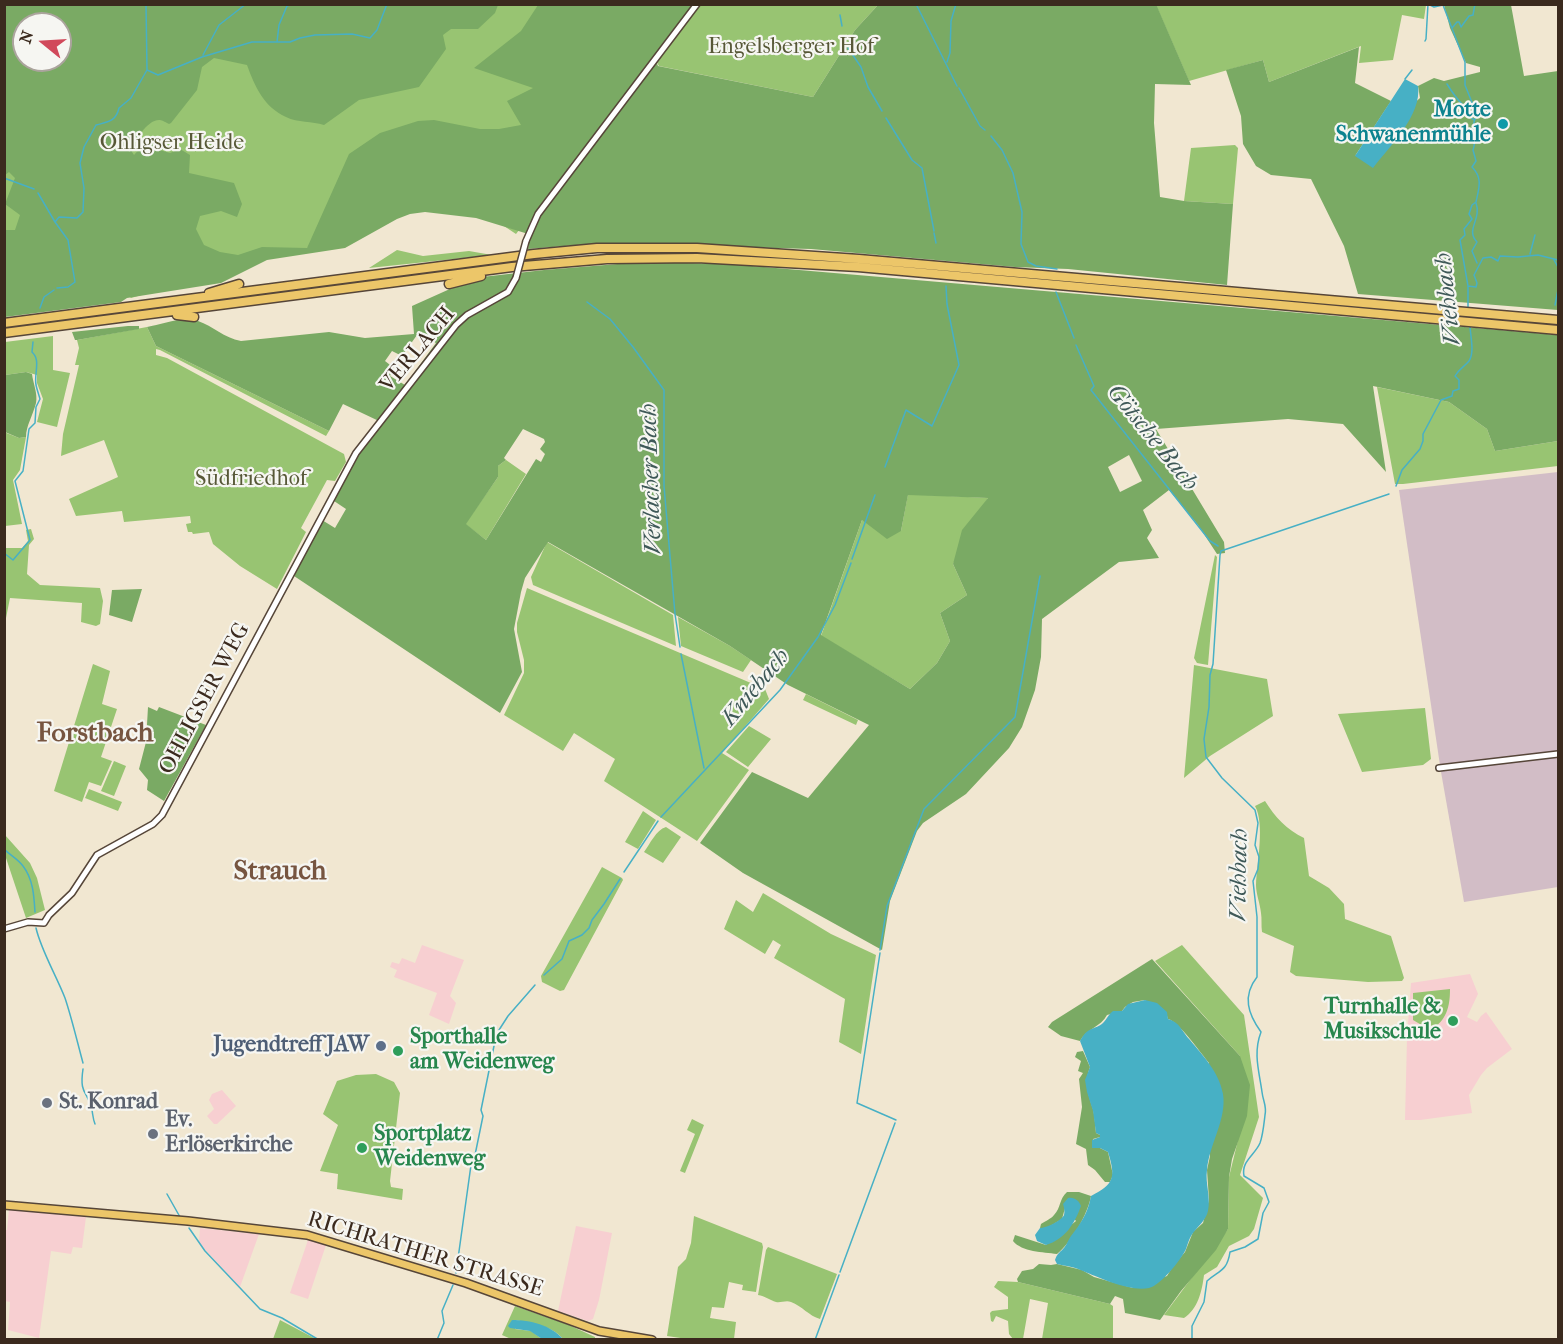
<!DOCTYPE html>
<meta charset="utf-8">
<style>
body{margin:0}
#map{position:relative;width:1563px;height:1344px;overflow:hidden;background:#f1e7d1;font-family:"IM FELL French Canon",serif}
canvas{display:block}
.frame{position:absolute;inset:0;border:6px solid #3b2a1e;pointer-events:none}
.north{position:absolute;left:12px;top:12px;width:60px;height:60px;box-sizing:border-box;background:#f6f6f2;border:2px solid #aba49d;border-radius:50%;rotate:288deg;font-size:16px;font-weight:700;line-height:24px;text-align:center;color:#3b2a1e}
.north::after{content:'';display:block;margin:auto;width:21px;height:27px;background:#d1495b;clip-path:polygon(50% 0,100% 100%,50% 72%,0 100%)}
</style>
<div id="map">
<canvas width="1563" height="1344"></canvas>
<div class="frame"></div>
<div class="north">N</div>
</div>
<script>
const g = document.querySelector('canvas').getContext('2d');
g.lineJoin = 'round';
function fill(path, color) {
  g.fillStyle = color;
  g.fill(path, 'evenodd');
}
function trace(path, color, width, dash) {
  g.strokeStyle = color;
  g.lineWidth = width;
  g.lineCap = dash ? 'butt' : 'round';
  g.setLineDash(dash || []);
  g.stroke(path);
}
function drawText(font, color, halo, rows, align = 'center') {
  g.font = font + ' "IM FELL French Canon",serif';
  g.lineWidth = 4.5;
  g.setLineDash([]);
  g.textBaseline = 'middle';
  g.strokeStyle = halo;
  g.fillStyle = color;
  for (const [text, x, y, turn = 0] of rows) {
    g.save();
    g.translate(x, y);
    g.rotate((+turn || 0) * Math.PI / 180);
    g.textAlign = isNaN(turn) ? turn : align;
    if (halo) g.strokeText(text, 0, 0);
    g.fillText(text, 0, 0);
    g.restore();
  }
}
fill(new Path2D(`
 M422,945l42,15 -14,36 6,7 -7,21 -20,-9 8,-22 -43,-16 3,-7 -7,-3 2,-5 7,2 3,-6 13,5z
 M1470,974l8,20 -11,23 10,5 4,-6 5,-4 26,37 -25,19 -6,7 -12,20 3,18 -52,7h-15l2,-82 4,-55z
 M222,1090l14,16 -19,18h-3l-7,-8 7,-7 -5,-9 3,-6z
 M9,1209l77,8 -4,31 -9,-1 -2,7 -20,-3 -12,87 -31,-8 2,-28 -5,-1 -1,-71h3z
 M576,1226l36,7 -13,67 -6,19 -5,2 -30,-10z
 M200,1228l59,6 -19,53 -41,-44z
 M308,1240l18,5 -18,54 -18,-6z`), '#f7cfd1');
fill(new Path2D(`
 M1558,472v415l-94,15 -23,-130 -42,-282z`), '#d2bdc6');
fill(new Path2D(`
 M4,5h689l-177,229 -21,-14 -58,-24 -130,52 -176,50 -6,-6 -120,-3zM24,24h36v36h-36z
 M701,5h177l-23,25 -42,67 -154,-31 -3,-5z
 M1156,5h270l-2,14 -22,-4 -9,45 -34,3 2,-17 -92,36 -6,-22 -74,21z
 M1235,145l3,3 -5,56 -49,-3 7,-53z
 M397,250l26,6 46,-5 23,4 -123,13z
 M147,327l9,19 173,85 -3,5 -166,-86 -4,-1v6l11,3 177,96 2,8 -11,19 -8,-1 -26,48 5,4 -29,57 -37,-23 -27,-22 -4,-12 -16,2 -1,-2h-4l-2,-8 5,-1 -1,-7 -66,6 -2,-11 -46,5 -7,-17 49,-22 -14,-37 -43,16 2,-22 16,-69h-4l4,-17 -2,-8z
 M53,336v34l17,3 -13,54 -20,-5 6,-23 -6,-16v-8l-11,-3 -21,3v-33z
 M1377,387l72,15 38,27 8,22 63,-10v25l-155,18h-8z
 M4,432l15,6 7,-1 -6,33 -7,10 9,44 -17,2z
 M506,460l20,14 -40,66 -21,-16 33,-47v-11z
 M908,494l80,4 -35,66 14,31 -27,18 10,28 -13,22 -27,26 -89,-53 41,-116 39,11z
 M31,529l3,10 -5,6 -2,29 13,11 60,3 3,13 -3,23 -4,2 -15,-4 1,-19 -72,-5 -5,25v-75h17l6,-7 -2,-11z
 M547,542l126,73 3,31 -143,-61 -2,-8z
 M1215,555l2,2 -9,108 -11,-2 -3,-5z
 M527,588l238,101 4,10 -47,54 27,17 -52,71 -93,-60 11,-22 -41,-26 -11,18 -59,-36 20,-42v-13l-7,-28v-9z
 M678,617l52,29 21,14 -8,12 -62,-26z
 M93,664l17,7 -8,33 15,5 -16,48 11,4 -11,25 -12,-4 -7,20 -28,-11z
 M1194,665l73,14 6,37 -63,40 -26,22z
 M806,694l52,26 -2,5 -53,-25z
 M1425,708l6,51 -8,6 -61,7 -24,-58z
 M749,726l22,13 -23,28 -22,-15z
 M114,761l12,5 -12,30 -13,-5z
 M89,789l33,13 -4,9 -33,-13z
 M1265,801c10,16 22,29 39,37l5,38 20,12 15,16 1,15 46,17 13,42 -2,3 -34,1 -72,-6 -6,-4 4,-26 -32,-14c-1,-7 0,-13 -1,-19 -1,-10 -5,-19 -5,-28 1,-23 9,-61 -1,-79z
 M643,811l13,9 -18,29 -13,-7z
 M666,827l15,10 -18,26 -19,-11c6,-8 12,-22 22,-25z
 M5,835l25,28 7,15 8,32 -19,8 -21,-63z
 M602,867l20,11 1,2 -59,110 -4,1 -18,-9 -1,-6z
 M763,893l68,41 45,21 -15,99 -22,-12 6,-43 -71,-41 7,-13 -8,-5 -8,14 -41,-25 12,-29 17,12z
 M1182,945l62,70 15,102 -19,58 23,23 -9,31 -5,7 -20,10 -12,21 -13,8c-2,16 -6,34 -20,43l-20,-3 64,-86 1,-52 9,-37 2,-84 -85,-95z
 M1450,989c0,17 -3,32 -20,41l-17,-10v-27z
 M376,1074l18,8 6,11 -10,88 1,6 12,2 -1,11 -65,-11 1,-15 -18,-3 18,-46 -15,-11 14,-33 19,-6z
 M692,1119l12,6 -19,48 -5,-2 15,-37 -8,-4z
 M694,1216l68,27 1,4 -7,45 -14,-2 1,-5 -14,-3 -5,26 -12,-1 -2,11 26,4 -2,17 -40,1 -27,-4 11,-69 8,-8 5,-16z
 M768,1247l69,27 -17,45c-11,-3 -18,-13 -29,-17 -5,-2 -10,1 -15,0 -6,-2 -11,-6 -18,-7l8,-45z
 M998,1281l20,1 92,22 3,2v34l-71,-1 6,-36 -18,-4 -7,40h-10l-4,-5 -1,-13 -12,-5 -3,6 -2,-1 -1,-8 2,-2 16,-2v-12l-14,-10z
 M515,1306l54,19 26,12v2h-32c-13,-15 -29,-14 -47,-19l-1,9 16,2 11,8h-31l-9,-4z
 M280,1320l36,19h-43z`), '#98c472');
fill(new Path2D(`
 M1156,4l35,81 -36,-1 -1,39 6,74 24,4 49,3 -6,81 -159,-16 -53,-2 -204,-18 -210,-6 -73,6 2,-14 -5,-2 -49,-15 -51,-6 -15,2 -13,5 -52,29 -78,12 -46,23 -94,15 -6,4 -116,15v-87h10l5,-15 -15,-11 10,-26 -6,-6 -4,3v-170h493l-3,8 -17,16h-27l-8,6 3,14 -27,38 -60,13 -35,25c-12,-4 -26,-2 -38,-8 -22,-10 -31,-30 -39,-52l-33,-7 -12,9 -5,23 -26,33 -2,1c-2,-1 -7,-4 -9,-4 -13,-1 -26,22 -28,32l2,3 11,-12h10l1,6 14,4 10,-4 10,6 -1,18 45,10 8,21 -5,13 -16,-6 -21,5 -4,13 8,16 16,7 18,3 24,-8 45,1 42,-94 31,-21 38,-12 16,-1 46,9h19l22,-4 -14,-24 26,-13 -59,-20 47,-37 17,-26h163l-45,56 2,5 155,31 42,-67 23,-25zM24,24h36v36h-36z
 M1444,5h67l13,71 34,-5v239l-200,-16 -14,-48 -33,-67 -40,-4 -15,-9 -13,-22 -2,-28 -15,-46 37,-10 6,22 90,-35 -4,36 36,18 -36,55 65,-58 -2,-12 16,-8 10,3 36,-9v-5l-14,-4 -16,-35z
 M642,262l87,2 829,71v106l-63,10 -8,-22 -38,-27 -76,-16 13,86 -43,-48 -55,-5 -132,10 68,113 1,11 -8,1 -19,-29 -29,-35 -26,20 9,20 -5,8 12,20 -40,4 -77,57 -1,38 -6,33 -13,37 -13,21 -43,46 -43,29 -6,8 -27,70 -8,49 -139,-77 -43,-30 52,-71 56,26 61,-73 -81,-40 -58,-39 -182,-104 -23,36 -4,14 -7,37 8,43 -22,41 -206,-137 28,-56 13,8 11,-19 -12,-8 25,-47 22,-32 -38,-18 -14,27 -173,-85 -9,-19c15,-3 36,-11 51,-6 15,5 26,17 43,20l88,-9 36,6 49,-4 -2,-28 49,-22 21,-7 62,-7zM417,335l6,1 13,7 -31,42 -15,-9 4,-8 -9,-7 7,-10 10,5zM523,429l21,10 1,3 -5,7 5,5 -4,8 -5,-3 -50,81 -20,-16 32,-47v-11l8,-6 -2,-2zM1129,455l13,26 -22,11 -12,-25zM908,495l80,3 -26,32 -9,34 14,31 -27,18 10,28 -13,22 -27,26 -89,-54 41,-115 25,19 14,-8z
 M128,326h11v3l-62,11h-2l-3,-8z
 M26,372l6,2c1,9 6,20 4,29 -3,12 -10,23 -10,34l-7,1 -14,-6v-57z
 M142,589l-10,33 -23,-7 3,-25z
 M148,707l9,4 2,-4 47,18 -42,76 -17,-11 1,-10 -9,-11 7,-27z
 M1152,959l88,97 10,29 -3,31 -15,43 -3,18 -1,52 -12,21 -35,41 -21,29 -35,-7 -2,-14 -8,-3 -5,8 -92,-22 -1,-3 5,-8 11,-2 6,-5 12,1 6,-1 25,6 12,7 39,11 34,-12 6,-10 12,-14 8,-20 10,-9 6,-23 -2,-30 3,-14 -1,-93c-9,-11 -30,-41 -41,-44l-1,-3 -22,-16 -12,2 -8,5 -3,4 -15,4c-6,12 -21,14 -27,26l-19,-5 -13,-9 4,-5z
 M1083,1051l7,16c-6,15 -2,27 3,42 2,8 2,16 3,24l4,2v2l-7,2 -1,9h8l8,4 5,23 -3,7h-5l-10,-12 -7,-5 -2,-16 -10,-5 6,-37 -3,-28 4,-6 -5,-2 3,-10 -6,-4 2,-5z
 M1067,1192h12l12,4c-3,18 -20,47 -34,58 -14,-2 -35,-2 -44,-13l2,-6 31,10 30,-24 -11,-13 -3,11 -15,9h-7l1,-4c4,-3 10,-5 13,-9 7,-7 5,-16 13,-23z`), '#7aaa64');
fill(new Path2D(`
 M1405,79l13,7c4,29 -28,60 -45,82l-18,-12z
 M1145,1000l12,3 10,9 1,7c12,3 14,13 22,21 14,17 29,32 33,54 4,25 -14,51 -16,76 -2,13 4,27 1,41 -2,9 -9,14 -15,22 -4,5 -5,11 -7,16 -5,11 -26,37 -37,39 -19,4 -49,-10 -66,-17 -8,-4 -17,-5 -26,-7l-2,-4c2,-6 4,-7 8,-11 4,-4 5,-9 8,-13 10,-13 17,-23 20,-40 23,-12 25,-18 17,-44l-8,-4h-8v-8l8,-3v-2l-4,-2 -3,-22 -6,-19 -2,-12 5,-13 -10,-26c8,-15 15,-11 23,-18 4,-4 5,-8 10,-12h9l6,-7z
 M1068,1198c7,-1 11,3 13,8 -7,19 -16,33 -35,39l-9,-4 -2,-6 5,-7c6,0 21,-7 24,-13 1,-3 0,-8 -1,-11z
 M512,1320c18,0 39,5 51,19h-21l-12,-8 -20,-3 -2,-2z`), '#47b0c5');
trace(new Path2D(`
 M146,4l1,66
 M916,4l41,82
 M840,15l2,11
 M1452,28l5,-6h2l2,5 8,-11 4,-1 2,-11
 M1425,41l1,-2 2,-35 6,3 9,-2 22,57v23l12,30c-9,15 1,23 -4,35l3,11 -4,6c11,11 7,21 4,35l-4,3 -3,9 3,5 -8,10 1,6 -5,5 8,46v22
 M277,42l2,-17 8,-19 5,-2
 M848,48l13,19 7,20 14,24
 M203,55l16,-30 27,-21
 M947,62l3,-9 1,-32 5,-17
 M1405,79l7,-9
 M1447,84c5,8 9,14 15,20 5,6 5,11 12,16
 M959,88l21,38 5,4
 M886,118l26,42 10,8 12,63
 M991,136l11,14 11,23 9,39 -1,32 7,18 8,4 21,3
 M4,178l30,11
 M38,193l17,29 13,18 7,42 -7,5 -11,1
 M1476,203c6,16 -11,27 1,39l-5,9 5,12
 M55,222l4,-5 18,1 6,-6 1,-24 -4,-25 4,-16 12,-22c11,-3 20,-3 23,-17l12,-10 16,-28 11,5 44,-18 50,-15h38l10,-4 15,-3 37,-1 18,4 7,-8 10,-26
 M934,233l2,10
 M1530,254l5,-19
 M1554,260l4,7
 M1468,286l8,1 1,-4 -3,-8 9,-17 8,-1 7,4 2,-5 18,1 20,-2 20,5
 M1056,292l18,46
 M587,302l23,17 23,28 31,43v96l11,128 5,33
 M1555,305l3,-15
 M40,308l4,-11 10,-7
 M1076,345l18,41 -3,4 119,151 8,5
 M885,467l21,-57 26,16 27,-61 -12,-61 -1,-18
 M1396,486l6,-16 18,-21 3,-8v-7l18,-34 11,-4 1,-5 6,-2v-9l-4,-4c4,-7 9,-9 14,-15 6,-9 1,-26 1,-36
 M4,553l9,7 17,-20 -15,-59 8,-10 6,-42 6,-6 1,-16 4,-8c-1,-4 -3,-9 -4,-14 -2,-12 5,-25 -4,-33l1,-10
 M852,559l23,-64
 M681,654l23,114
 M661,817l119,-127 38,-53 17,-32 16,-42
 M4,849c6,6 14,10 19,17 10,13 11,29 12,46
 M624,872l34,-51
 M36,928c5,22 20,47 29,70 7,21 12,43 18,65
 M880,950l7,-44 37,-97 91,-92 25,-141
 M880,953l-23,150 39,17
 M544,975l18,-16 7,-18 13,-6 7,-7 3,-8 12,-16 16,-25
 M499,1030l9,-14 27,-31
 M83,1069c-4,27 5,21 9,41 1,6 1,9 3,14
 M167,1194l13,23
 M189,1228l16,23 55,58 22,9 37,22
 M840,1272l55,-149
 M456,1273l15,-108 4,-10 8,-39 -2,-6 14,-69
 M437,1340l7,-17 -2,-12 11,-26
 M815,1340l24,-65
 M1192,1340v-14l12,-24 3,-21c12,-11 20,-9 23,-29l15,-5 13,-8 5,-26 6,-11 -5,-14 -20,-12c-3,-15 11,-21 16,-33 3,-8 4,-20 5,-28 2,-9 -2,-14 -3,-23 -3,-21 -9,-39 -1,-60 -13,-18 -19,-36 -4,-55v-60l-4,-36 5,-12 1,-12 -4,-12 3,-22 -3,-13 -33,-32 -16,-21 -2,-18 5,-32 1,-32 3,-11 7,-109 1,-4 168,-57`), '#47b0c5', 1.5);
const minor = new Path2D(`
 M526,241l12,-27 159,-210
 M1439,768l119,-14
 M4,929l24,-7 16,1 5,-8 23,-22 25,-38 56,-31 9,-9 194,-362 100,-128 11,-10 41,-23 8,-14`);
const major = new Path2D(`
 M4,1205l184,16 119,14 159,48 133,48 53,9`);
const highway = new Path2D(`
 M449,284l32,-8
 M209,293l30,-9
 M177,315l17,2
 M4,323l530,-69 63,-6h100l162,11 699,61
 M4,333l508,-66 95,-8 90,-1 161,9 700,63`);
trace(minor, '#564639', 8);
trace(major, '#564639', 10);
trace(highway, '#564639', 11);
trace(minor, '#fff', 5);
trace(major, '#ecc669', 7);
trace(highway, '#ecc669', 8);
const minorBridge = new Path2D(`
 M516,278l10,-37`);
trace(minorBridge, '#564639', 8, []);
trace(minorBridge, '#fff', 5);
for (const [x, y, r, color] of [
 [1503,124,6,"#0f9aa8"],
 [1453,1021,6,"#2e9e5b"],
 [381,1046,6,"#5c6f8a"],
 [398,1051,6,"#2e9e5b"],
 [47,1103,6,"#6b7280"],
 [153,1134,6,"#6b7280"],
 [362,1148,6,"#2e9e5b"]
]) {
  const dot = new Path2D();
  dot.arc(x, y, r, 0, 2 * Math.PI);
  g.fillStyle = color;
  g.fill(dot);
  trace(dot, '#f6f6f2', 2);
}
drawText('22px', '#575837', '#f6f6f2', [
 ["Engelsberger Hof",791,48],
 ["Ohligser Heide",172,144],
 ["Südfriedhof",251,480]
]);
drawText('bold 22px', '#0d838f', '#f6f6f2', [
 ["Motte",1491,111],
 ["Schwanenmühle",1491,136]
], 'right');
drawText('22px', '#3b2a1e', '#f6f6f2', [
 ["VERLACH",418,350,-50],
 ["OHLIGSER WEG",205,699,-62],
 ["RICHRATHER STRASSE",425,1255,17]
]);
drawText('bold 22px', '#27864d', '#f6f6f2', [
 ["Turnhalle &",1441,1008,"right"],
 ["Musikschule",1441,1033,"right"],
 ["Sporthalle",410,1038],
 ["am Weidenweg",410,1063],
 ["Sportplatz",374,1135],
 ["Weidenweg",374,1160]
], 'left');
drawText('bold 22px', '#4e5e75', '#f6f6f2', [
 ["Jugendtreff JAW",369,1046]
], 'right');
drawText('bold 22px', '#5b616d', '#f6f6f2', [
 ["St. Konrad",59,1103],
 ["Ev.",165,1121],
 ["Erlöserkirche",165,1146]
], 'left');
drawText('italic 24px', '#3f5958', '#f6f6f2', [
 ["Viehbach",1449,299,-96],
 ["Götsche Bach",1152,438,51],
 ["Verlacher Bach",652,479,-92],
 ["Kniebach",756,688,-50],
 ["Viehbach",1240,875,-89]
]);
drawText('bold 28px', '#775540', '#f6f6f2', [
 ["Forstbach",95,734],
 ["Strauch",280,872]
]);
</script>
